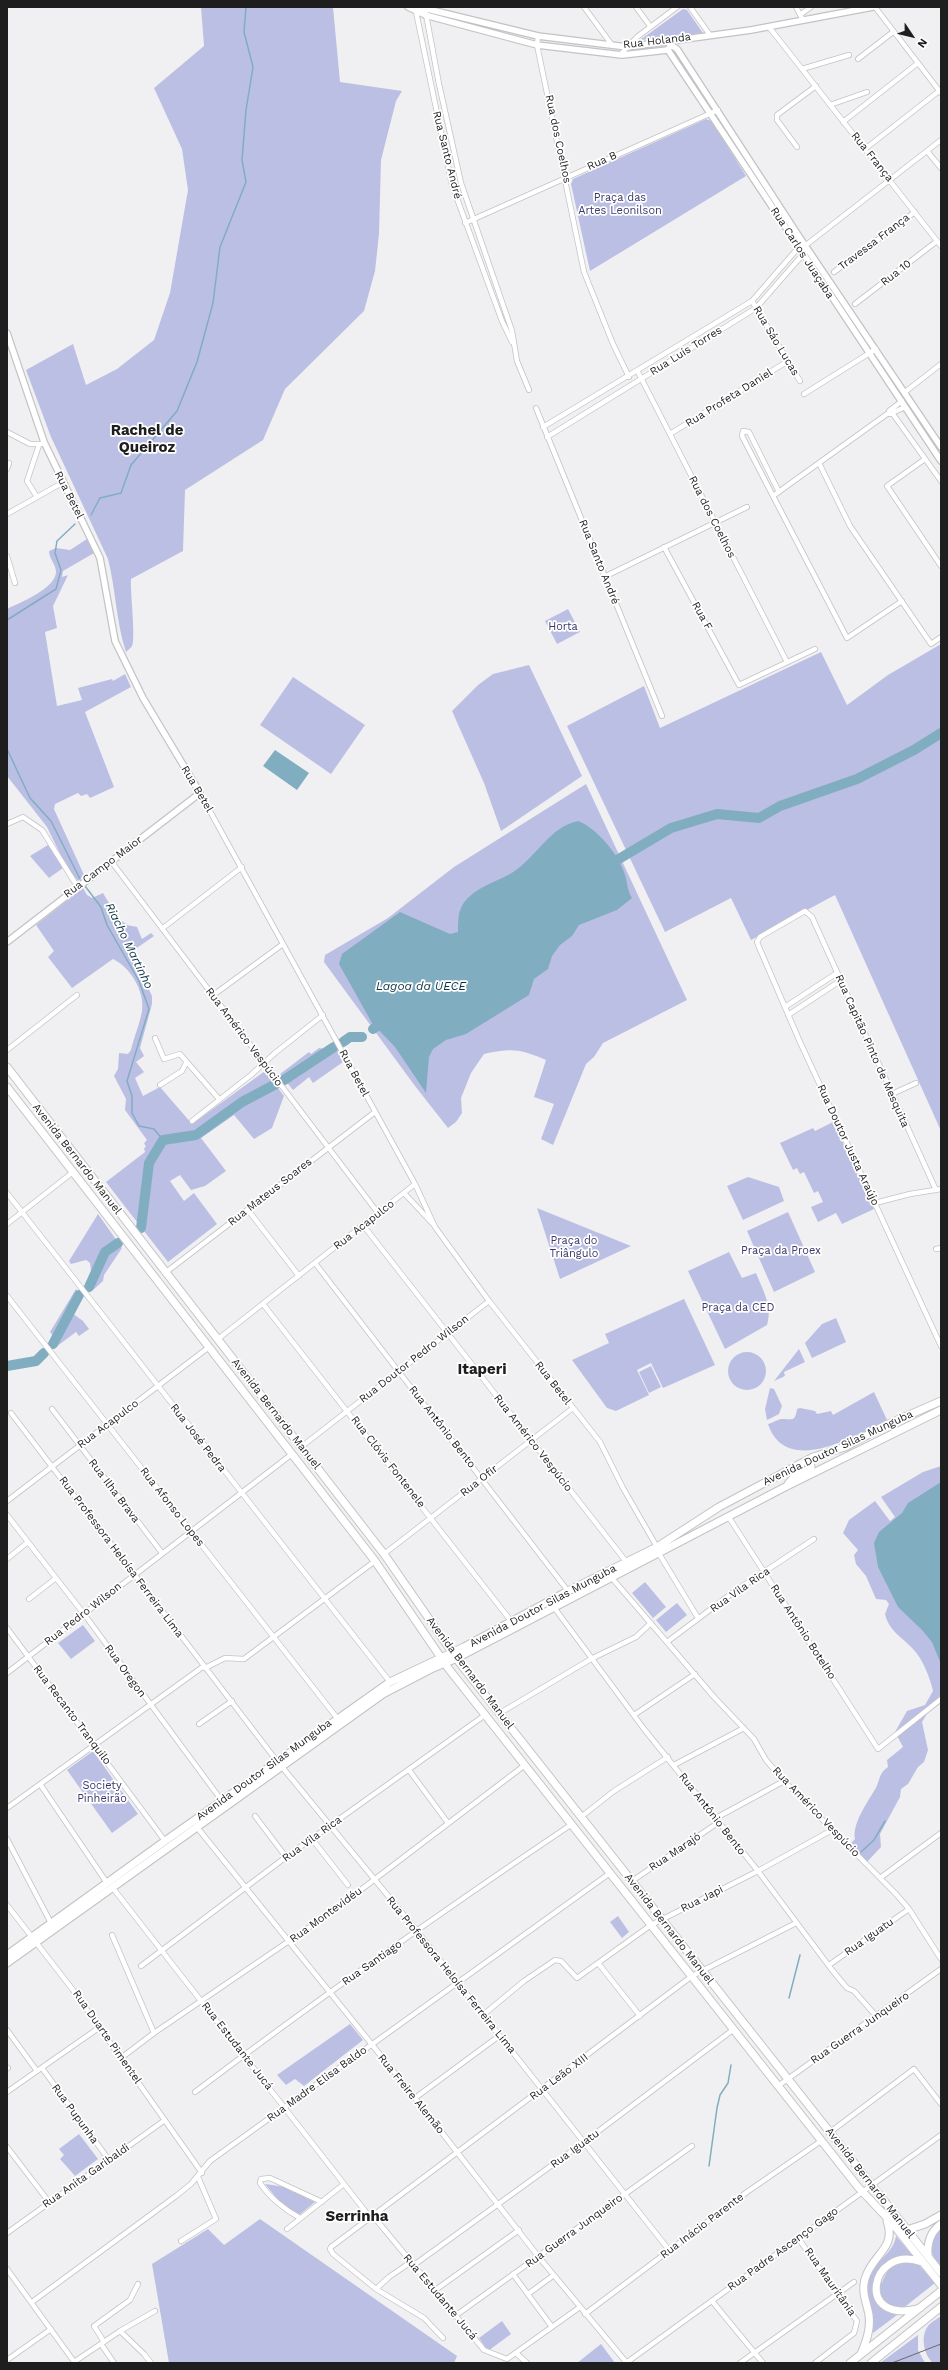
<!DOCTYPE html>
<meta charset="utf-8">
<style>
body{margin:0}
#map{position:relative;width:948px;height:2370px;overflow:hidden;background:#f0f0f2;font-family:"Work Sans",sans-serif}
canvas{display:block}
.frame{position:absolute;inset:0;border:8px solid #1e1e1f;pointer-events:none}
.north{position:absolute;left:892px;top:16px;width:40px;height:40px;-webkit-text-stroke:3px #fff;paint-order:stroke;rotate:125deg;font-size:11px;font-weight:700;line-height:16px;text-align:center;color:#1e1e1f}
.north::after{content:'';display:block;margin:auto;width:14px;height:18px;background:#1e1e1f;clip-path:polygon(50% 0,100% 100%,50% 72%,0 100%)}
</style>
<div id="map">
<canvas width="948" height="2370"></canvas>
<div class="frame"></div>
<div class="north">N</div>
</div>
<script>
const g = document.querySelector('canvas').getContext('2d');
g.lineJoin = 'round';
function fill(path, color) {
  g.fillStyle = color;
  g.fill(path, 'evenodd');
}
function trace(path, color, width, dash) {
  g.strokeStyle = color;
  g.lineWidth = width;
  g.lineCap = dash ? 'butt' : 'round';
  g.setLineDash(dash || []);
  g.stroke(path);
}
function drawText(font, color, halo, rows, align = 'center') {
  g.font = font + ' "Work Sans",sans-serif';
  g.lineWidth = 3.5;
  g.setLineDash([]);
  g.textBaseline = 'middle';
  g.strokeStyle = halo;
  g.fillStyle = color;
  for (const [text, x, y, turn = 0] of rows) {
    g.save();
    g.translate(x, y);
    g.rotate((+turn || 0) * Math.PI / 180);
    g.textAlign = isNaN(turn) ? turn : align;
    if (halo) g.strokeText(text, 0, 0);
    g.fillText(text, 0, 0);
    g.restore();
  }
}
fill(new Path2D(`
 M201,7h132l7,75 62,9 -6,10 -15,59 -2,74 -4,37 -11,40 -79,78 -22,51 -78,50 -2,61 -52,28c-1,12 5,60 1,67 -1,2 -4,4 -6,6 -10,-30 -10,-62 -18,-93l-57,-122 -25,-67 47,-26 13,41 31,-16 37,-29 16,-47 18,-103 -6,-41 -28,-61 50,-42z
 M683,9l4,1 16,23 -63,7z
 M706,119l6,2 34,55 -156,95 -19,-87 2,-5z
 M87,539l7,14 -31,18 -1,6 6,-2 -15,31 4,22 -12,4 12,74 25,-6 -4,-12 34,-9 1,2 12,-7 6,13 -46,25 29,75 -24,11 -3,-4 -6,2 -3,-3 -23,11 -1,5 30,66 -6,6 -12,-15 -19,-39 -40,-51v-167c14,-7 48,-20 49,-37 0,-8 -7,-13 -7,-21l7,-3 14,2z
 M568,609l12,23 -23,12 -12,-23z
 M941,644v487l-106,-236 -84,45 -20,-42 -66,34 -98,-206 77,-40 16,42 161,-76 26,53 41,-30z
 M529,665l53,111 -81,55 -17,-48 -32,-72 26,-26 15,-11z
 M293,677l72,48 -34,49 -71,-49z
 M586,784l101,216 -84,43 -9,14 -8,7 -33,81 -12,-6 13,-35 -20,-7 12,-37c-27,-11 -33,-12 -62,-6l-13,19 -10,25 1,15 -6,9 -8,6 -33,-42 -91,-124 1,-7 63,-37 66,-51z
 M48,845l15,23 -14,10 -19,-22z
 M83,888l4,7 5,3 11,-5 15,25 -3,2 2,4 5,-3 5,4 10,2 5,12 9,-6 3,3 -23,16 21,44v8l-12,44 4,8 -8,6 8,10 -9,6 8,18 17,-9 32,37 73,-53 19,25 -12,32 -18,11 -20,-24 -33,23 25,33 -21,15 -14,4 -11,-15 -10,6 14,20 10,-8 23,31 -49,38 -62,-80 39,-30 -1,-4 2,-1 -2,-4 3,-3 -22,-30 1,-11 -12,-23 4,-7 1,-16 9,1 3,-4c3,-13 9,-27 11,-39 3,-20 -12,-44 -29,-52l-41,29 -24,-31 6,-6 -18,-26z
 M334,1044l9,18 -30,21 -4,-6 -16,13 -13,-16 29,-22 2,2 8,-6 6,1z
 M833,1122l41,87 -32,15 -6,-11 -18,9 -7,-15 12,-5 -5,-11 -4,2 -10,-21 -4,2 -3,-6 -4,2 -13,-27 33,-15 2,3z
 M748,1177l31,10 5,14 -41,19 -16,-34z
 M537,1208l94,38 -71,33z
 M788,1212l27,60 -41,20 -27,-61z
 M98,1214l24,34 -18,27 -1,6 -11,10 -6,-8 5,-12 -1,-8 -4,-3 -15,4 -2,-3z
 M729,1252l13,26 14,-5c7,18 17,33 11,52l-42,24 -37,-78z
 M76,1289l6,7 -10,17 11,8 6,8 -10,7 -3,-4 -20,15 -5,-6 3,-4 -4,-5z
 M684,1299l31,66 -52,23 -12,-25 -14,7 12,25 -33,16 -9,-3 -35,-48 37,-17 -4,-9z
 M836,1318l10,24 -34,16 -7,-15 17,-19z
 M799,1349l6,13 -21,10 1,4 -11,5z
 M728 1371a19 19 0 1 1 38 0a19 19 0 1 1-38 0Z
 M651,1366l10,21 -12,6 -10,-21z
 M770,1388l4,1 8,17 -3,8 -12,6 -2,-11z
 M874,1392l13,28c-30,15 -101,58 -119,4 4,-1 9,-4 13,-5 9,-1 14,5 16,-10l3,-1 15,3 2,3 14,-3 2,4z
 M941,1466v237l-14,11 -5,8 6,28 -4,12 -6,5 -10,17 -7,5 -1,8 -20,37 1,13 -14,15 -17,-18 5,-5c-3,-15 12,-36 19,-48 6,-8 4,-18 14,-24l-1,-7 16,-13 -8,-15 12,-21 18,-6 8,-14c-3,-13 -10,-32 -20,-42 -11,-12 -24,-18 -28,-35l4,-10 -3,-4 -10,-1 -10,-23 -10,-12 -2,-9 4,-5 -15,-17 6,-13 26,-19 15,20 5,-4 -14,-20 42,-25z
 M645,1582l21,25 -13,11 -21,-25z
 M677,1603l10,12 -21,17 -10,-12z
 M83,1625l12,16 -24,18 -13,-16z
 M93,1751l45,63 -26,19 -45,-63z
 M618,1916l11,16 -7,6 -12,-16z
 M350,2024l13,16 -59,46 -9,-7 -9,6 -9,-10z
 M79,2134l19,25 -23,17 -15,-17 4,-4 -5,-6z
 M265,2184l21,3 29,15 -17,14 -19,-15z
 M260,2219l197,137 -3,7h-285l-17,-99 56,-35 16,16z
 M941,2228v41c-11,-16 -15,-26 0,-41z
 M896,2236l16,19c-39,-1 -56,51 -15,60l-24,18c2,-20 -9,-37 -4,-55 5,-18 24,-23 27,-42z
 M901,2262l17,2 17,19 -33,26 -14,-5 -7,-8 -1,-10 9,-18z
 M941,2316v47h-8c-9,-8 -13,-26 -5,-37 3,-4 9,-7 13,-10z
 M502,2321l9,13 -23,17 -9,-13z
 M918,2335v15l7,13h-45z
 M601,2344l14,19h-38z`), '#bcbfe4');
fill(new Path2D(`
 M275,750l34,23 -12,17 -34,-24z
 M578,821c19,7 42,35 47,54 3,9 2,15 7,23l-15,12 -38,15 -7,11 -12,9 -8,11 -4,13 -14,10 -5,16 -63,39 -20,6 -13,9 -4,8 -3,36 -31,-46 -23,-24 -33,-59 3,-10 58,-42 50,22 8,-2c0,-7 0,-18 3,-24 8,-18 32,-25 47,-33 27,-14 40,-48 70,-54z
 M941,1482v182l-9,-22 -10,-12 -24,-23 -20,-40 -4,-24 5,-11 23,-19 6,-10z`), '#81adc1');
trace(new Path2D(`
 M91,515l9,-17 21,-5 10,-28 46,-54 20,-49 16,-59 7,-56 26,-65 -4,-22 4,-50 7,-43 -9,-35 2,-25
 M7,620l49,-31 5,-19 -6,-17 2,-12 18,-17
 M7,749l23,49 21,23 29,58
 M85,886l16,21 6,18 32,56 10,28 -22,72 5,15v17l7,13 15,3 9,11
 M861,1852l13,-12 11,-19
 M789,1998l11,-43
 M709,2166l8,-58 3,-13 8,-12 3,-18`), '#81adc1', 1.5);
trace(new Path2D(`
 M607,866l64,-38 46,-14 42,4 21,-12 77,-27 57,-29 27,-17
 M373,1029l13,-9
 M343,1042l7,-5h12
 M284,1080l50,-33
 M141,1228l8,-65 14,-23 33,-5 46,-33 34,-18
 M89,1287l16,-35 13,-9
 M53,1344l26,-49
 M7,1366l29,-5 8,-8`), '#81adc1', 10);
const minor = new Path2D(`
 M415,7l37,178 50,136 10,21
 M584,7l28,38
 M636,7l14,19
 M690,7l20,28
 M796,7l7,13
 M875,7l66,86
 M425,9l14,75 22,99 51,148 5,30 12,29
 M801,14l10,-7
 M769,27l172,219
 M538,36l-1,9 47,227 29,72 16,33
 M620,55l17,-18 40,-30
 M858,59l35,-27
 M802,69l47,-14
 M830,105l37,-13
 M843,122l75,-59
 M797,147l-20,-27v-5l39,-29
 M865,149l74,-58
 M927,151l14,17
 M465,223l253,-113
 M834,272l81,-60
 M752,301l48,80
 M855,304l82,-63
 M638,372l149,290
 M905,392l36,-28
 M804,394l72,-45
 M536,408l126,308
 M890,410l51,71
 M889,411l13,-10
 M887,414l-114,82 74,142 55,-37
 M890,414l15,-7
 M543,427l209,-126 46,-53 8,-3 135,-105
 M7,432l23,12h11
 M670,434l118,-73
 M547,437l209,-129 49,-56 1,-7
 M925,459l-38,27 54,80
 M819,463l31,63 81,118 10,-7
 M7,469l2,-6
 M773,496l-31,-60 1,-5 6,1 30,60
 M37,497l-10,-16 12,-36
 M7,514l55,-31
 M664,547l75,138 76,-36
 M7,556l8,27
 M606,576l141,-69
 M200,793l215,391 20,43 54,74 111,141 23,46 34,59
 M7,824l16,-7 19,13 35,56
 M111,861l267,352
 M163,928l79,-61
 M212,996l71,-52
 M785,1007l52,-34
 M788,1015l52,-34
 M155,1038l9,21 16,-5 39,45
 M7,1050l70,-55
 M160,1085l22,-14 4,-8
 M892,1094l24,-11
 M192,1121l59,-46 24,-22 48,-38
 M936,1190l-124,-273 -7,-6 -45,26 -3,5 2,5 41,95 141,304
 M7,1193l383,489
 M404,1193l28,30
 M875,1203l35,-9 31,-5
 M248,1210l51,66
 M7,1224l66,-52
 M363,1225l265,339
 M936,1249l5,-1
 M315,1263l253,328
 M165,1273l210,-161
 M7,1296l330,422
 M263,1304l248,317
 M218,1339l197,-155
 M52,1409l110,144
 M11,1413l262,343 144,175 252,319
 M301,1447l188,-146
 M7,1501l202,-154
 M7,1515l77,99 138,187
 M728,1516l150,233 63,-50
 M658,1552l40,66
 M384,1554l189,-146
 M7,1559l21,-17
 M611,1577l103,120 40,42 12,21 18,21 111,112 14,16 32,50
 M29,1599l27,-21
 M553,1606l91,123 114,142 74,99 15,18 7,3 23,26
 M7,1628l158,213
 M667,1642l68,-51 79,-52
 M205,1668l20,-10 19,1 131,-98
 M7,1673l285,-219
 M500,1713l91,-54 45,-22 15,-14
 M634,1715l61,-41
 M199,1724l33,-23
 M674,1765l70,-37
 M409,1770l39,53
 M40,1784l67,99
 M7,1808l197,-142
 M255,1816l31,41
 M581,1817l33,-26 54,-34
 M716,1818l68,-37
 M196,1826l219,272 123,158 88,106
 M7,1839l44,84
 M312,1839l36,46
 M880,1878l61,-45
 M632,1881l87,-59
 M112,1887l257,329 5,1 110,133 23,9 73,-52
 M7,1905l66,85 129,183
 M112,1935l42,98
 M598,1963l42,53
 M829,1965l80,-56
 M141,1966l145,-109 199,-142
 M483,2015l41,-34 31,-21 6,1 16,17 74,-53 107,-54 74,-41
 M7,2030l30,41
 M121,2058l33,-25 179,-122 192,-146
 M42,2068l67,92
 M7,2069l1,-1
 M778,2086l163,-117
 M7,2092l93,-65
 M195,2092c123,-93 249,-182 377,-268
 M415,2098l84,-62
 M829,2133l85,-64 27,35
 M7,2147l42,55
 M300,2218c-15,-8 -31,-21 -40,-35l1,-4 9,-1 52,24
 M287,2229l57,-45
 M7,2233l158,-113
 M798,2238l59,83 -3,12 -39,30
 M181,2241l35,-22 -18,-42
 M414,2265l170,-123 150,-113
 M7,2269l68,94
 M513,2274l39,53
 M376,2289l13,-12 22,-15
 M434,2291l85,-61
 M528,2294l26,-19
 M712,2301l51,62
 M32,2302l144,-106 15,-12 19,-23 400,-288
 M585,2314l162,-122 74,-51
 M455,2316l237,-170
 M120,2331l24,23 7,9
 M443,2338l-19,-20 -48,-29 -43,-35 -3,-5 1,-2 361,-271 104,-53
 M104,2342l-10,-16 36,-26 8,-16
 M101,2344l13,19
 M517,2354l10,9
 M7,2360l44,-31
 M74,2362l46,-31 35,-20
 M626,2363l315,-228
 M740,2363l114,-81`);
const tertiary = new Path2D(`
 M408,7l17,8 112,30 85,10 46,-5
 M419,7l119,29 89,11 124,-17 122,-23
 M673,40l-5,10 273,411
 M665,41l12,8 119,183 145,215
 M7,333l37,109 56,116 15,83 28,57 57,95 -193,149`);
const primary = new Path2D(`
 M7,1067l377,487 75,108 482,611
 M7,1087l368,474 73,107 410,519 34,36 49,62
 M788,1484l6,-7 17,-9 -1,-9
 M7,1955l158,-114 225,-159 74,-35 104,-56 89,-44 62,-40 94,-50 32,-10 41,-22 55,-24
 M7,1963l376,-269 50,-26 24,-10 330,-172 154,-76
 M907,2230l18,-6 16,-9
 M928,2256c-1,-13 2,-24 13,-32
 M920,2308c-66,19 -51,-65 2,-46
 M861,2354c5,-12 10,-25 8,-39 -2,-12 -8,-23 -4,-36 7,-25 32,-30 22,-58
 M850,2363l91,-72
 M871,2363l70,-56`);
trace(minor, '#c3c3c5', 6);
trace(tertiary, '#c3c3c5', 8);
trace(primary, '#c3c3c5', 9);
trace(minor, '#fff', 4.5);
trace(tertiary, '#fff', 5.5);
trace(primary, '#fff', 7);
trace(new Path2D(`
 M892,2363l49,-19`), '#69696a', 1);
drawText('11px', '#1e1e1f', '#fff', [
 ["Rua Holanda",657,41,-7],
 ["Rua dos Coelhos",558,139,78],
 ["Rua Santo André",447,155,76],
 ["Rua França",872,157,51],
 ["Rua B",602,161,-24],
 ["Travessa França",874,242,-37],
 ["Rua Carlos Juaçaba",802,253,57],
 ["Rua 10",896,273,-38],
 ["Rua Sáo Lucas",776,341,59],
 ["Rua Luís Torres",686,351,-32],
 ["Rua Profeta Daniel",729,398,-32],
 ["Rua Betel",69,495,63],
 ["Rua dos Coelhos",712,517,63],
 ["Rua Santo André",599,562,68],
 ["Rua F",702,616,61],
 ["Rua Betel",197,789,59],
 ["Rua Campo Maior",103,867,-37],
 ["Rua Américo Vespúcio",244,1037,53],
 ["Rua Capitão Pinto de Mesquita",872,1051,66],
 ["Rua Betel",354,1073,62],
 ["Rua Doutor Justa Araújo",848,1145,65],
 ["Avenida Bernardo Manuel",77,1159,52],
 ["Rua Mateus Soares",270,1192,-38],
 ["Rua Acapulco",364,1225,-38],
 ["Rua Doutor Pedro Wilson",414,1359,-38],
 ["Rua Betel",553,1383,52],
 ["Avenida Bernardo Manuel",276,1414,52],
 ["Rua Acapulco",108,1424,-37],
 ["Rua Antônio Bento",442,1427,52],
 ["Rua José Pedra",198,1438,52],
 ["Rua Américo Vespúcio",533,1443,52],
 ["Avenida Doutor Silas Munguba",838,1448,-25],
 ["Rua Clóvis Fontenele",388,1462,52],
 ["Rua Ofir",479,1481,-38],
 ["Rua Ilha Brava",114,1491,53],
 ["Rua Afonso Lopes",172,1507,52],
 ["Rua Professora Heloísa Ferreira Lima",121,1557,53],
 ["Rua Vila Rica",740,1590,-35],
 ["Avenida Doutor Silas Munguba",543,1606,-28],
 ["Rua Pedro Wilson",83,1614,-38],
 ["Rua Antônio Botelho",803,1632,57],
 ["Rua Oregon",125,1671,54],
 ["Avenida Bernardo Manuel",470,1673,53],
 ["Rua Recanto Tranquilo",72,1715,53],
 ["Avenida Doutor Silas Munguba",264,1770,-36],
 ["Rua Américo Vespúcio",816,1812,46],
 ["Rua Antônio Bento",712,1814,52],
 ["Rua Vila Rica",312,1839,-36],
 ["Rua Marajó",675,1852,-34],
 ["Rua Japi",702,1899,-27],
 ["Rua Montevidéu",326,1915,-36],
 ["Avenida Bernardo Manuel",669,1929,52],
 ["Rua Iguatu",869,1937,-35],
 ["Rua Santiago",372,1963,-35],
 ["Rua Professora Heloísa Ferreira Lima",451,1975,51],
 ["Rua Guerra Junqueiro",860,2028,-35],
 ["Rua Duarte Pimentel",107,2037,55],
 ["Rua Estudante Jucá",237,2046,52],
 ["Rua Leão XIII",559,2077,-37],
 ["Rua Madre Elisa Baldo",317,2084,-36],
 ["Rua Freire Alemão",411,2094,51],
 ["Rua Pupunha",75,2114,54],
 ["Rua Iguatu",575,2149,-36],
 ["Rua Anita Garibaldi",86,2176,-35],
 ["Avenida Bernardo Manuel",870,2183,52],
 ["Rua Inácio Parente",702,2226,-37],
 ["Rua Guerra Junqueiro",574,2231,-36],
 ["Rua Padre Ascenço Gago",783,2249,-36],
 ["Rua Mauritânia",830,2282,55],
 ["Rua Estudante Jucá",440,2297,50]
]);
drawText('11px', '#38386b', '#fff', [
 ["Praça das",620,198],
 ["Artes Leonilson",620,211],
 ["Horta",563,627],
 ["Praça do",574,1241],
 ["Triângulo",574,1254],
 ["Praça da Proex",781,1251],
 ["Praça da CED",738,1308],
 ["Society",102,1786],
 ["Pinheirão",102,1799]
]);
drawText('italic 12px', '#0d3444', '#fff', [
 ["Riacho Martinho",129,946,64],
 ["Lagoa da UECE",421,986]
]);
drawText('bold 15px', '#1e1e1f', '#fff', [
 ["Rachel de",147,431],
 ["Queiroz",147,448],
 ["Itaperi",482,1370],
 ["Serrinha",357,2217]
]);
</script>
